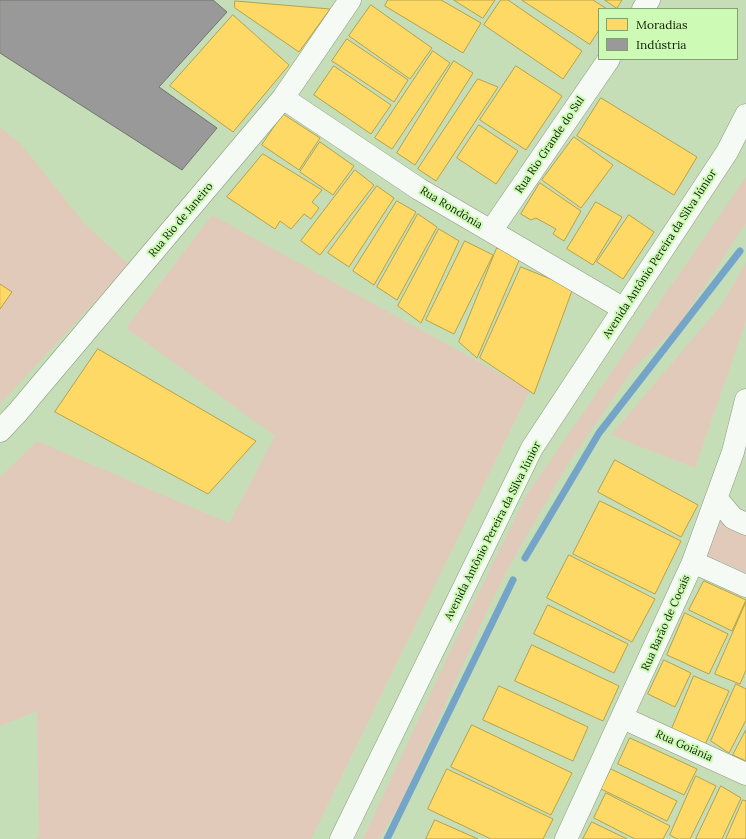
<!DOCTYPE html>
<meta charset="utf-8">
<style>
body{margin:0}
#map{position:relative;width:746px;height:839px;overflow:hidden;background:#c5deb7;font-family:Lora,serif}
canvas{display:block}
.legend{position:absolute;left:598px;top:8px;width:140px;height:52px;box-sizing:border-box;background:#cdfab5;border:1px solid #81a26f;margin:0;padding:5px 7px;list-style:none;font-size:12px;color:#0f1f05}
.legend li{display:flex;align-items:center;gap:8px;height:20px}
.legend b{width:20px;border:1px solid #81a26f}
</style>
<div id="map">
<canvas width="746" height="839"></canvas>
<ul class="legend">
<li><b style="height:11px;background:#ffd966"></b>Moradias</li>
<li><b style="height:11px;background:#999"></b>Indústria</li>
</ul>
</div>
<script>
const g = document.querySelector('canvas').getContext('2d');
g.lineJoin = 'round';
function fill(path, color) {
  g.fillStyle = color;
  g.fill(path, 'evenodd');
}
function trace(path, color, width, dash) {
  g.strokeStyle = color;
  g.lineWidth = width;
  g.lineCap = dash ? 'butt' : 'round';
  g.setLineDash(dash || []);
  g.stroke(path);
}
function drawText(font, color, halo, rows, align = 'center') {
  g.font = font + ' Lora,serif';
  g.lineWidth = 4;
  g.setLineDash([]);
  g.textBaseline = 'middle';
  g.strokeStyle = halo;
  g.fillStyle = color;
  for (const [text, x, y, turn = 0] of rows) {
    g.save();
    g.translate(x, y);
    g.rotate((+turn || 0) * Math.PI / 180);
    g.textAlign = isNaN(turn) ? turn : align;
    if (halo) g.strokeText(text, 0, 0);
    g.fillText(text, 0, 0);
    g.restore();
  }
}
fill(new Path2D(`
 M0,127l20,16 63,79 46,43 -129,139z
 M746,177v46l-68,103 -44,42 -66,96 -58,101 -23,46 -86,192 -22,36h-16l91,-196 73,-149z
 M212,215l318,175 -219,449h-277l5,-2 -2,-126 -37,15v-249l37,-36 192,82 46,-87 -149,-108z
 M746,262v59l-51,147 -84,-33 111,-131z
 M720,521l26,11v41l-41,-18z`), '#e2cabb');
const homes = new Path2D(`
 M388,0h53l40,23 -18,30 -78,-47z
 M454,0h41l-12,18z
 M501,0h7l74,51 -19,28 -79,-54z
 M522,0h71l14,9h-8v21l-9,14z
 M605,0h17l-5,8z
 M235,1l95,8 -31,43 -64,-44z
 M371,5l61,43 -22,31 -61,-43z
 M233,15l56,50 -56,67 -63,-46z
 M347,39l61,41 -14,22 -62,-41z
 M433,51l17,12 -58,86 -17,-11z
 M454,61l19,12 -58,92 -18,-12z
 M334,66l57,39 -20,29 -57,-39z
 M516,66l46,30 -36,54 -46,-30z
 M478,79l20,8 -62,94 -18,-12z
 M601,98l96,59 -23,38 -97,-59z
 M283,114l37,24 -21,32 -37,-25z
 M479,125l39,26 -22,33 -39,-26z
 M574,137l39,28 -32,43 -39,-28z
 M320,142l34,24 -21,29 -33,-23z
 M263,154l59,36 -10,12 7,6 -8,11 -7,-5 -13,15 -11,-8 -5,8 -48,-32z
 M355,170l19,15 -54,70 -19,-14z
 M540,183l41,28 -17,30 -11,-7 3,-5 -20,-11 -5,2 -10,-6z
 M377,186l17,12 -45,69 -21,-14z
 M397,201l19,11 -42,73 -21,-14z
 M596,202l26,15 -29,48 -26,-16z
 M418,214l19,13 -40,73 -20,-13z
 M629,215l25,17 -31,47 -26,-17z
 M439,229l20,12 -38,82 -23,-17z
 M465,241l28,14 -39,79 -28,-14z
 M497,248l24,8 -44,102 -18,-16z
 M521,267l52,21 -39,106 -54,-36z
 M0,284l12,8 -12,17z
 M98,349l158,92 -48,53 -153,-82z
 M615,460l83,45 -17,32 -83,-45z
 M600,501l81,40 -26,53 -82,-40z
 M569,555l86,44 -23,43 -85,-44z
 M704,581l42,19 -14,31 -43,-21z
 M746,602v68l-6,14 -25,-10z
 M548,605l80,39 -14,29 -80,-39z
 M685,613l43,21 -19,40 -42,-19z
 M532,645l87,41 -16,35 -88,-40z
 M664,660l27,13 -16,34 -27,-13z
 M694,676l35,15 -24,54 -34,-14z
 M736,684l10,5v31l-17,33 -18,-12z
 M499,686l89,41 -15,34 -90,-41z
 M472,725l100,48 -21,42 -100,-48z
 M746,730v31l-13,-6z
 M630,738l67,31 -13,26 -66,-31z
 M447,769l106,50 -10,20h-52l-63,-30z
 M611,769l66,32 -10,20 -66,-32z
 M696,776l20,10 -26,53h-13l-7,-4z
 M721,786l20,12 -19,41h-26z
 M606,793l64,33 -7,13h-28l-41,-21z
 M743,800l3,1v38h-20z
 M435,820l43,19h-52z
 M592,822l35,17h-44z`);
fill(homes, '#ffd966');
trace(homes, '#b7a149', 1);
const industry = new Path2D(`
 M0,0h213l14,12 -68,75 58,41 -35,42 -182,-117z`);
fill(industry, '#999');
trace(industry, '#70746d', 1);
trace(new Path2D(`
 M525,558l74,-125 141,-182
 M387,839l126,-259`), '#75a4c9', 7);
const minor = new Path2D(`
 M643,9l6,-9
 M283,98l136,91 205,120
 M491,231l118,-172
 M0,431l17,-18 266,-315 67,-98
 M717,499l16,19 13,6
 M693,562l53,24
 M623,718l123,56
 M341,839l191,-391 195,-296 19,-37
 M566,839l127,-277 40,-110 13,-52`);
trace(minor, '#8b9e80', 23);
trace(minor, '#f6faf4', 22);
drawText('11px', '#0f1f05', '#cdfab5', [
 ["Rua Rio Grande do Sul",550,145,-56],
 ["Rua Rondônia",451,208,31],
 ["Rua Rio de Janeiro",181,220,-50],
 ["Avenida Antônio Pereira da Silva Júnior",660,254,-57],
 ["Avenida Antônio Pereira da Silva Júnior",493,531,-63],
 ["Rua Barão de Cocais",666,623,-66],
 ["Rua Goiânia",684,746,24]
]);
</script>
